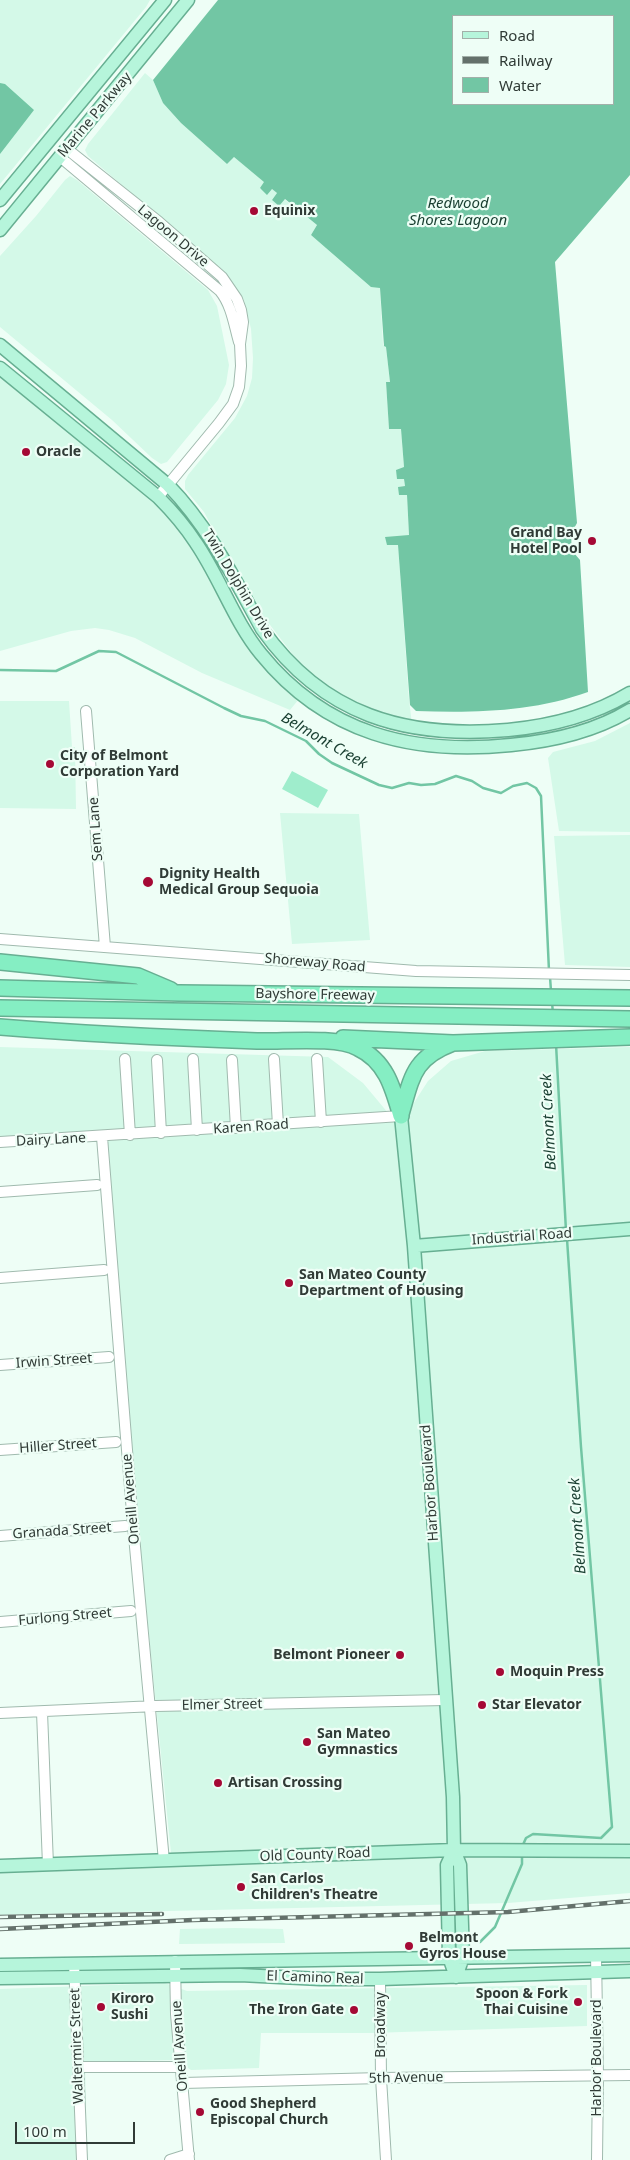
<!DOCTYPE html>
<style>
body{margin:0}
#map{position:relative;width:630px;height:2160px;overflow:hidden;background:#eefef6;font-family:"Noto Sans",sans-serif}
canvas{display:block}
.legend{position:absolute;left:452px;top:15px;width:162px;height:90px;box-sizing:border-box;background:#eefef6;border:1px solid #a2b0a9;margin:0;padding:6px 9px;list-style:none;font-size:15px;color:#303b36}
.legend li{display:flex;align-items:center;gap:10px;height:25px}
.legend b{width:25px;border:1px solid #a2b0a9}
.scale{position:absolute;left:15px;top:2122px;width:120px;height:22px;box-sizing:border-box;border:2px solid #303b36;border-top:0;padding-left:6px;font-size:15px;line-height:18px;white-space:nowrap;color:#303b36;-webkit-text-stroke:4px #eefef6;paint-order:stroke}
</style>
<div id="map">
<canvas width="630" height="2160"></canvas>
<ul class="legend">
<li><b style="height:6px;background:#b6f5db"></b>Road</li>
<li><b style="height:6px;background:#64716b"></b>Railway</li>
<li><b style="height:14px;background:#72c6a4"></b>Water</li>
</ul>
<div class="scale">100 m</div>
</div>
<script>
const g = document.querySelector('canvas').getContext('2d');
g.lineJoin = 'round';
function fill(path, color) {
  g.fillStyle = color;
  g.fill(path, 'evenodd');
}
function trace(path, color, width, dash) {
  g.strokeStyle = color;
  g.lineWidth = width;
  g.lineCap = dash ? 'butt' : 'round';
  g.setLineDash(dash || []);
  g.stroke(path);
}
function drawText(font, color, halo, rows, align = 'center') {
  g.font = font + ' "Noto Sans",sans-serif';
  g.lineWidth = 4.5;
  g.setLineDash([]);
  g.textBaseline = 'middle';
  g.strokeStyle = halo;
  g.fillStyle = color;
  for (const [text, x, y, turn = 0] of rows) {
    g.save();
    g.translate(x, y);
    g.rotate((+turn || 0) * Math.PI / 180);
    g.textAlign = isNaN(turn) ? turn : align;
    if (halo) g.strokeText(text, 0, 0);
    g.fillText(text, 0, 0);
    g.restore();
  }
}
fill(new Path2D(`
 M0,0h150l-4,7 -146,177z
 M145,73l8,7 10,23 18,20 46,41 7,-7 31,25 -5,7h12l5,4 -5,7 7,5 5,-6 33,26 -6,10 69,53 3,57 3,2 4,35h-4l3,47h12l3,39 -8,3 8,8 1,7 -7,1 9,8 2,41 -24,2 13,6 11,156 3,24 -50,-15 -53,-33 -58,-76 -47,-88 -19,-23v-8l3,-6 47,-57 12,-22 5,-18 1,-20 -2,-29 -7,-29 -18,-26 -138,-118 -3,-6 3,-6z
 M70,176l7,4 131,110 9,16 12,59 -3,19 -8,16 -51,62 -6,2 -9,-6 -40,-38 -112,-93v-71l36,-40 29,-36z
 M0,374l48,37 121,103 130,185 -9,11 -88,-37 -67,-35 -26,-8 -14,-2 -24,3 -71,20z
 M0,701h69l3,46h3l1,62 -76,-1z
 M630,723v109l-71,-1 -11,-73 5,-6 42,-11z
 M280,813l79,1 11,126 -78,4z
 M630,835v132l-65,-2 -11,-129z
 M0,1047l328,10 35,26 36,43 29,-45 23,-20 34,-10 145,-4v846l-122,10 -508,12v-50l171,-12 -73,-719 -98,10z
 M235,1928l48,1 2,14 -106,1 1,-15z
 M165,1983l22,8 400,-6v41l-216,7h-110l-2,35 -68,2 -15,-10 -91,2 2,98h-87v-171z`), '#d4f9e8');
fill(new Path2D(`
 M292,771l36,19 -10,18 -36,-19z`), '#9fedcc');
fill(new Path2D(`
 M218,0h412v175l-75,87 22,261c-8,13 -8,26 3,37l8,132c-55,20 -114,21 -172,19l-6,-6 -12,-160h-11l-2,-8 24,-2 -2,-40h-8l-1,-8 7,-1 -1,-7h-7l-1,-9 8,-3 -3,-38h-12l-3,-47h4l-4,-35 -2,-1 -4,-58 -9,-1 -60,-52 6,-10 -32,-26 -6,7 -7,-6 5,-7 -5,-4 -5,6 -7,-7 4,-6 -30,-25 -7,7 -46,-41 -18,-20 -10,-23zM454,16h160v88h-160z
 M0,83l5,1 29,26 -34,44z`), '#72c6a4');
trace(new Path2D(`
 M0,670l56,1 43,-20 17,1 108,56 17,8 24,5 41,20 13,13 13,9 47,22 13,3 17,-5 12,2 14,-1 21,-8 16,5 11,7 18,5 12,-7 14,-3 9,5 5,8 8,175
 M550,977l1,14
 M552,1002l1,12
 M556,1044l10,187
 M522,1847l4,-9 7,-4 68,4 11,-11 -31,-380 -14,-208
 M480,1942l15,-15 27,-63v-9`), '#72c6a4', 2.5);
const minor = new Path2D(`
 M67,149l92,73 63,55 15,22 4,11 2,12 -3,22 1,22 -2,21 -6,17 -14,19 -61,74
 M60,157l160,134c12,15 14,34 19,51
 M86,711l19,236
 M0,939l416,32 214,4
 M125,1059l5,76
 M193,1059l4,71
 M274,1059l4,66
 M317,1059l4,63
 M157,1060l4,73
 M232,1060l4,68
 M102,1137l31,388 31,336
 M0,1142l401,-26
 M0,1192l97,-7
 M0,1278l104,-8
 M0,1365l109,-8
 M0,1450l116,-8
 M0,1536l125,-10
 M0,1622l131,-11
 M42,1712l6,153
 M0,1713l156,-7 289,-6
 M596,1955l2,121 -1,84
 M175,1961l1,53 13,146
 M74,1963l8,197
 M380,1979l1,99 5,82
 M78,2067h103
 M183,2083l198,-5 249,-3
 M170,2160l19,-6`);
const major = new Path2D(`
 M0,200l165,-200
 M0,230l188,-230
 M0,345l168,140c41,42 66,93 94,144 61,86 143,110 246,101 43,-4 84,-14 122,-37
 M0,368l158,129c14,14 27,29 38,46 24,35 38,78 65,111 65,80 151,101 250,91 42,-4 83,-13 119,-35
 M401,1116l13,130 39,551 1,53 6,15 3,92 -7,20
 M414,1246l216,-17
 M454,1850l-7,15 2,92 7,20
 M0,1866l454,-16 176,1
 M0,1965l630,-10
 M0,1978l240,-3 80,4h60l250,-8`);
const highway = new Path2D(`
 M0,962l138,14 33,14
 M0,988l179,5 451,5
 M0,1008l630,11
 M0,1027c85,7 172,11 257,14 26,1 80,-5 101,7 28,13 35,40 43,68
 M343,1038l110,5 177,-6
 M401,1114c11,-37 12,-56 52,-71`);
trace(minor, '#a0baae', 12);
trace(major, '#67af92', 15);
trace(highway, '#67af92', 18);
trace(minor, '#fff', 10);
trace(major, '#b6f5db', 12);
trace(highway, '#85eec3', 15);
const rail = new Path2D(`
 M0,1917l162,-3
 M0,1929l193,-9 315,-8 122,-11`);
trace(rail, '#64716b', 4.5);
trace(rail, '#eefef6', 2.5, [8]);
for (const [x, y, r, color] of [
 [254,211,5,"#a50935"],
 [26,452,5,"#a50935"],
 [592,541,5,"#a50935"],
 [50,764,5,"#a50935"],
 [148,882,6,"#a50935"],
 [289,1283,5,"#a50935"],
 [400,1655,5,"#a50935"],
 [500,1672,5,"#a50935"],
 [482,1705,5,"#a50935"],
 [307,1742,5,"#a50935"],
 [218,1783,5,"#a50935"],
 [241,1887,5,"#a50935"],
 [409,1946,5,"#a50935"],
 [578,2002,5,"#a50935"],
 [101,2007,5,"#a50935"],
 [354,2010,5,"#a50935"],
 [200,2112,5,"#a50935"]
]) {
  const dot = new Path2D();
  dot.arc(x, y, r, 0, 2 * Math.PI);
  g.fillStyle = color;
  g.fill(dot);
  trace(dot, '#eefef6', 2);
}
drawText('14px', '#303b36', '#eefef6', [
 ["Marine Parkway",95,115,-50],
 ["Lagoon Drive",173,236,40],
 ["Twin Dolphin Drive",238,584,59],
 ["Sem Lane",96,829,-94],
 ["Shoreway Road",315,963,5],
 ["Bayshore Freeway",315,995,1],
 ["Karen Road",251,1127,-4],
 ["Dairy Lane",51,1140,-3],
 ["Industrial Road",522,1237,-4],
 ["Irwin Street",54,1361,-4],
 ["Hiller Street",58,1446,-4],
 ["Harbor Boulevard",430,1483,-94],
 ["Oneill Avenue",131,1499,-95],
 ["Granada Street",62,1531,-4],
 ["Furlong Street",65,1617,-5],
 ["Elmer Street",222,1705,-1],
 ["Old County Road",315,1855,-2],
 ["El Camino Real",315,1978,2],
 ["Broadway",381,2025,-90],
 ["Waltermire Street",77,2046,-92],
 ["Oneill Avenue",180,2046,-94],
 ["Harbor Boulevard",597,2058,-90],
 ["5th Avenue",406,2078,-1]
]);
drawText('bold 14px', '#303b36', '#eefef6', [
 ["Equinix",264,211],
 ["Oracle",36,452],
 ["Grand Bay",582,533,"right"],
 ["Hotel Pool",582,549,"right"],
 ["City of Belmont",60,756],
 ["Corporation Yard",60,772],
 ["Dignity Health",159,874],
 ["Medical Group Sequoia",159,890],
 ["San Mateo County",299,1275],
 ["Department of Housing",299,1291],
 ["Belmont Pioneer",390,1655,"right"],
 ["Moquin Press",510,1672],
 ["Star Elevator",492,1705],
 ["San Mateo",317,1734],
 ["Gymnastics",317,1750],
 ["Artisan Crossing",228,1783],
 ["San Carlos",251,1879],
 ["Children's Theatre",251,1895],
 ["Belmont",419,1938],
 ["Gyros House",419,1954],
 ["Spoon & Fork",568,1994,"right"],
 ["Thai Cuisine",568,2010,"right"],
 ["Kiroro",111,1999],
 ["Sushi",111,2015],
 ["The Iron Gate",344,2010,"right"],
 ["Good Shepherd",210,2104],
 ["Episcopal Church",210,2120]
], 'left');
drawText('italic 15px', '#183e30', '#eefef6', [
 ["Redwood",458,204],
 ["Shores Lagoon",458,221],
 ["Belmont Creek",324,741,30],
 ["Belmont Creek",549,1122,-93],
 ["Belmont Creek",578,1526,-94]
]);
</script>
